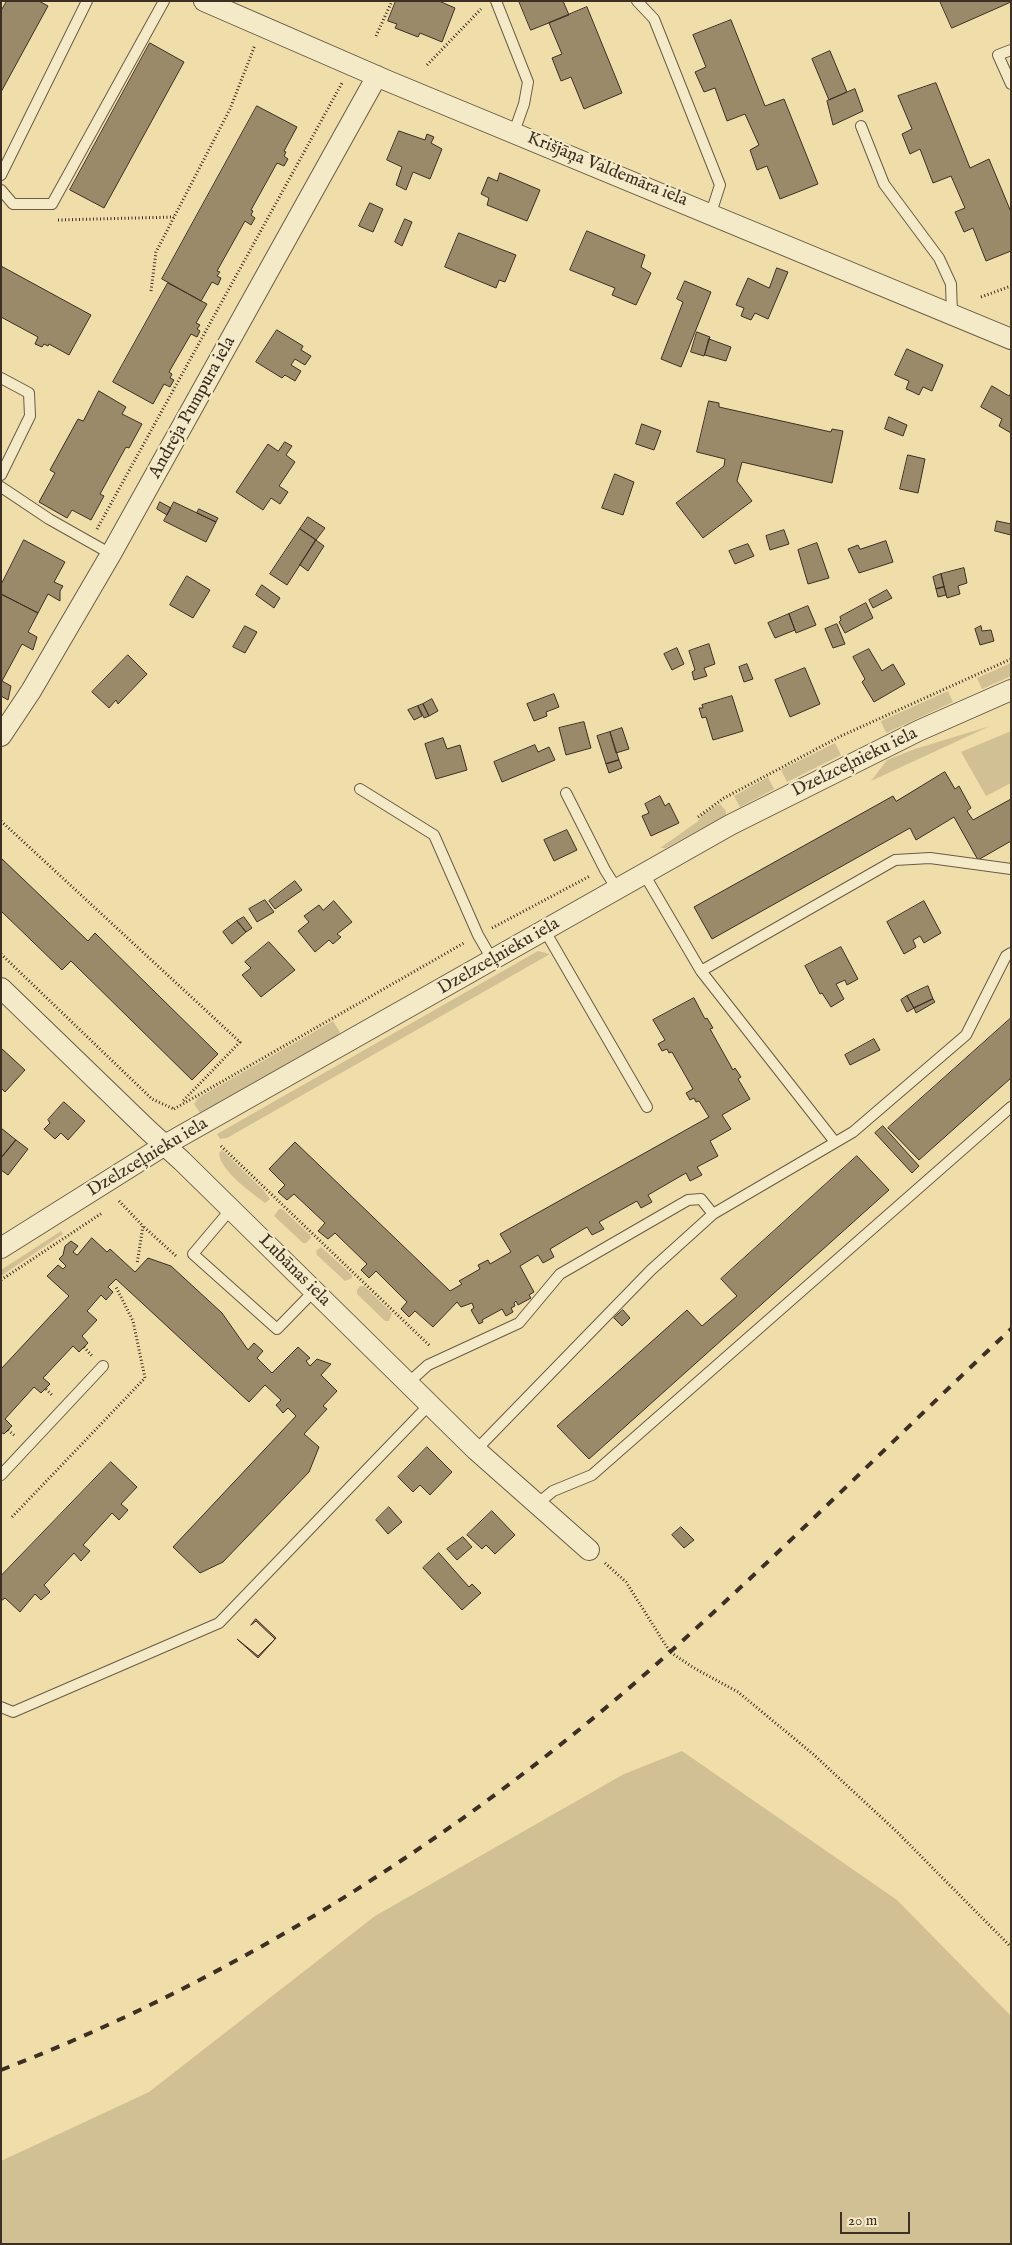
<!DOCTYPE html>
<meta charset="utf-8">
<style>
body{margin:0}
#map{position:relative;width:1012px;height:2245px;overflow:hidden;background:#efdeaa;font-family:"IM FELL English",serif}
canvas{display:block}
.frame{position:absolute;inset:0;border:2px solid #3d2f24;pointer-events:none}
.scale{position:absolute;left:840px;top:2212px;width:70px;height:22px;box-sizing:border-box;border:2px solid #3d2f24;border-top:0;padding-left:6px;font-size:15px;line-height:18px;white-space:nowrap;color:#3d2f24;-webkit-text-stroke:4px #f5eac8;paint-order:stroke}
</style>
<div id="map">
<canvas width="1012" height="2245"></canvas>
<div class="frame"></div>
<div class="scale">20 m</div>
</div>
<script>
const g = document.querySelector('canvas').getContext('2d');
g.lineJoin = 'round';
function fill(path, color) {
  g.fillStyle = color;
  g.fill(path, 'evenodd');
}
function trace(path, color, width, dash) {
  g.strokeStyle = color;
  g.lineWidth = width;
  g.lineCap = dash ? 'butt' : 'round';
  g.setLineDash(dash || []);
  g.stroke(path);
}
function drawText(font, color, halo, rows, align = 'center') {
  g.font = font + ' "IM FELL English",serif';
  g.lineWidth = 4.5;
  g.setLineDash([]);
  g.textBaseline = 'middle';
  g.strokeStyle = halo;
  g.fillStyle = color;
  for (const [text, x, y, turn = 0] of rows) {
    g.save();
    g.translate(x, y);
    g.rotate((+turn || 0) * Math.PI / 180);
    g.textAlign = isNaN(turn) ? turn : align;
    if (halo) g.strokeText(text, 0, 0);
    g.fillText(text, 0, 0);
    g.restore();
  }
}
fill(new Path2D(`
 M1011,663v13l-29,13 -5,-11z
 M948,691l5,11 -67,31 -5,-12z
 M990,726l-119,55 16,-21 28,-11z
 M1011,731v52l-25,13 -25,-44z
 M835,743l6,12 -54,27 -6,-12z
 M768,777l6,12 -34,18 -6,-11z
 M720,804l6,7v4l-60,33h-6l37,-26 7,-9z
 M538,951l12,3 -323,184 -7,1 -3,-5z
 M333,1021l7,11 -3,4 -137,77 -6,-9 4,-6z
 M222,1150l42,41 6,8 -5,4c-13,-10 -45,-32 -46,-50z
 M279,1209h3l28,26 1,3 -5,5h-3l-29,-27z
 M61,1231l2,3 -62,42v-6z
 M321,1247l31,28v3l-7,3 -28,-26 -1,-4z
 M360,1286h4l28,27 -3,8h-4l-28,-27v-4z
 M682,1751l215,149 114,116v228h-1010v-83l148,-69 226,-176 249,-142z`), '#d1c093');
const building = new Path2D(`
 M7,1h32l9,5 -47,86v-81z
 M396,1h43l16,7 -13,34 -22,-9 -2,4 -23,-9 2,-4 -9,-3z
 M519,1h44l6,14 -38,15z
 M940,1h71v1l-59,26z
 M587,7l35,86 -38,16 -13,-32 -10,4 -9,-23 10,-4 -13,-31z
 M731,20l34,86 19,-7 34,85 -38,15 -13,-33 -10,4 -7,-20 9,-5 -14,-31 -18,7 -12,-33 -11,4 -9,-20 11,-5 -13,-32z
 M150,43l34,19 -80,146 -34,-18z
 M830,51l17,41 -18,8 -17,-41z
 M936,83l34,85 19,-9 22,53v39l-25,10 -13,-33 -9,4 -9,-20 10,-4 -14,-32 -18,7 -13,-34 -10,5 -8,-20 10,-5 -14,-33z
 M855,89l8,22 -30,14 -6,-24z
 M257,106l40,21 -13,24 2,1 -2,4 4,3 -4,7 -7,-3 -26,47 2,1 -2,4 4,3 -4,7 -6,-4 -28,50 3,1 -3,4 4,2 -3,7 -6,-3 -11,19 -39,-22z
 M399,131l26,9 2,-6 7,3 -3,6 11,6 -12,30 -17,-7 -7,18 -10,-5 6,-18 -15,-7z
 M500,173l40,17 -13,31 -40,-16 2,-7 -8,-4 7,-17 9,4z
 M370,203l13,6 -10,23 -14,-6z
 M405,219l7,3 -10,24 -7,-4z
 M587,231l58,24 -4,12 10,6 -15,32 -24,-10 3,-7 -45,-18z
 M459,233l57,22 -11,27 -6,-2 -3,8 -51,-21z
 M1,266l90,49 -22,40 -20,-11 -1,2 -4,-2 -2,3 -7,-3 3,-7 -37,-20z
 M777,268l11,4 -20,47 -13,-6 -4,7 -10,-4 3,-8 -8,-3 12,-27 21,10z
 M685,281l26,11 -30,75 -20,-8 22,-57 -6,-3z
 M168,283l39,21 -11,19 4,2 -3,4 3,2 -3,6 -6,-3 -22,38 3,2 -2,4 4,2 -4,7 -6,-3 -11,20 -40,-22z
 M277,330l26,16 -2,4 10,6 -6,9 -10,-6 -4,6 10,6 -6,10 -10,-6 -3,3 -26,-16z
 M697,332l13,5 -6,19 -13,-4z
 M709,339l22,8 -5,14 -21,-6z
 M907,349l36,16 -11,26 -9,-4 -4,8 -6,-3 -7,-3 3,-8 -14,-6z
 M992,386l17,10 2,-3v40l-12,-7 3,-7 -21,-12z
 M99,391l27,16 -4,7 20,10 -13,24 -3,-1 -26,47 4,2 -13,24 -19,-10 -5,8 -28,-16 16,-29 -5,-3 28,-51 5,2z
 M709,401l10,2v4l112,25 1,-3 11,2 -11,52 -90,-21 -5,19 15,20 -49,37 -27,-35 48,-37 1,-7 -28,-7z
 M889,417l18,8 -4,11 -18,-7z
 M642,424l19,7 -7,19 -18,-6z
 M285,442l7,4 -6,9 9,7 -16,24 9,6 -8,12 -9,-6 -8,12 -27,-18 32,-48 10,7z
 M908,455l17,4 -7,34 -18,-4z
 M615,474l19,8 -11,33 -21,-7z
 M160,502l11,6 -4,7 -10,-6z
 M174,502l42,20 -10,20 -42,-21z
 M199,509l19,9 -2,4 -19,-9z
 M308,517l17,11 -9,12 -16,-11z
 M997,521l14,3v11l-16,-4z
 M300,529l16,11 -29,45 -17,-11z
 M784,530l5,14 -19,6 -4,-14z
 M24,540l41,22 -11,20 9,4 -3,5v10l-12,-7 -10,19 -37,-19v-9z
 M316,540l8,6 -16,25 -8,-6z
 M886,541l7,21 -34,11 -11,-24 10,-4 2,4z
 M817,543l12,35 -21,6 -10,-34z
 M748,544l6,12 -19,8 -6,-13z
 M964,568l3,15 -9,3 2,8 -13,4 -6,-24z
 M941,574l3,13 -8,2 -3,-12z
 M187,576l23,14 -17,28 -23,-13z
 M262,585l18,13 -6,10 -18,-13z
 M944,587l2,8 -8,2 -2,-8z
 M887,590l5,8 -19,10 -4,-8z
 M1,594l37,19 -10,19 9,5 -4,13 -11,-6 -20,37 9,5 -3,14 -7,-4z
 M866,603l7,15 -28,15 -6,-11 2,-2 -1,-3z
 M808,606l8,19 -20,8 -7,-19z
 M789,614l6,16 -20,8 -7,-15z
 M837,624l8,20 -12,4 -8,-19z
 M245,626l12,6 -12,21 -12,-6z
 M981,626l1,5 9,-1 3,11 -14,4 -5,-16z
 M709,644l6,20 -11,4 3,8 -13,4 -2,-8 3,-2 -6,-19z
 M677,648l7,16 -12,6 -8,-16z
 M869,649l13,22 11,-7 12,20 -31,18 -12,-20 3,-3 -12,-22z
 M128,655l19,19 -29,30 -2,-4 -7,8 -17,-16z
 M747,664l6,15 -9,3 -5,-15z
 M805,668l15,36 -30,13 -15,-37z
 M554,694l5,13 -13,5 1,4 -13,5 -7,-17z
 M732,696l11,35 -30,9 -7,-23 -4,1 -3,-10h4l-1,-3z
 M432,699l6,12 -9,5 -6,-12z
 M423,704l6,12 -5,2 -6,-12z
 M418,706l4,10 -8,4 -6,-10z
 M584,722l7,26 -25,7 -7,-27z
 M622,728l7,21 -13,4 -6,-21z
 M610,732l9,28 -13,4 -9,-28z
 M443,738l4,11 13,-4 7,25 -31,9 -11,-35z
 M535,745l3,7 11,-5 6,13 -53,22 -8,-20z
 M619,760l3,8 -13,5 -3,-9z
 M945,772l10,17 4,-3 12,22 -4,3 6,9 38,-21v42l-33,19 -24,-43 -38,23 -6,-12 -198,111 -18,-32 199,-111 3,5z
 M660,796l5,10 4,-3 10,20 -28,13 -9,-20 7,-3 -4,-9z
 M567,830l10,20 -23,11 -10,-21z
 M1,858l87,83 7,-8 123,121 -26,26 -121,-119 -9,9 -61,-59z
 M295,881l7,9 -27,19 -6,-8z
 M265,900l9,12 -17,10 -8,-13z
 M334,901l18,21 -15,12 4,3 -8,7 -4,-4 -14,12 -17,-21 11,-9 -5,-6 15,-11 4,5z
 M924,901l17,32 -17,10 -4,-7 -7,4 3,7 -12,7 -17,-32z
 M244,917l8,11 -6,4 -9,-11z
 M237,921l9,11 -14,12 -9,-12z
 M269,942l26,28 -34,27 -19,-22 9,-7 -6,-6z
 M841,947l17,32 -11,6 -2,-5 -9,4 8,15 -13,8 -9,-14 -2,1 -15,-28z
 M928,986l5,13 -19,9 -7,-12z
 M907,996l7,12 -7,4 -6,-12z
 M694,998l11,21 2,-1 6,10 -3,1 23,41 2,-2 6,9 -3,2 12,20 -28,16 9,14 -21,12 8,15 -21,11 5,8 -12,6 -4,-8 -38,22 4,7 -11,6 -4,-7 -38,21 5,7 -12,6 -5,-8 -37,22 4,8 -11,6 -5,-8 -18,11 14,26 -5,3 2,3 -13,7 -2,-4 -2,2 1,3 -4,2 2,4 -7,4 -4,-7 -20,11 1,2 -4,2 -8,-14 3,-2 -2,-5 -11,4 -4,-5 -24,25 -18,-16 -6,6 -8,-8 6,-7 -31,-31 -7,7 -8,-8 6,-6 -32,-31 -7,6 -10,-8 7,-8 -31,-29 -7,6 -9,-8 7,-7 -16,-16 26,-27 155,149 12,-7 -3,-3 21,-12 -2,-4 10,-5 2,4 21,-12 -11,-18 209,-117 -10,-16 -3,1 -2,-4 -4,2 -4,-7 7,-4 -21,-37 -3,1 -2,-4 -5,2 -4,-7 7,-4 -12,-20z
 M933,999l2,3 -19,11 -2,-5z
 M1011,1018v60l-92,82 -31,-32z
 M874,1039l6,11 -30,15 -5,-10z
 M1,1048l24,22 -20,22 -4,-4z
 M64,1102l21,19 -17,19 -7,-7 -6,6 -11,-10 6,-6 -2,-3z
 M883,1126l36,40 -7,7 -37,-40z
 M1,1128l15,12 -15,18z
 M16,1140l12,9 -20,26 -7,-5v-12z
 M857,1156l32,34 -300,269 -32,-33 130,-116 15,16 35,-30 -16,-17z
 M92,1238l15,14 3,-3 25,23 13,-14 23,8 51,47 26,37 6,-7 9,8 -6,7 15,15 26,-26 12,11 -4,3 4,5 7,-7 14,5 -10,11 16,16 -14,15 4,3 -23,25 15,13 -10,25 -86,90 -23,11 -27,-26 123,-131 -8,-8 -5,5 -7,-8 5,-5 -16,-15 -16,17 -133,-123 -8,8 5,5 -7,8 -5,-5 -14,16 10,9 -15,16 6,7 -9,9 -6,-6 -30,32 7,6 -9,9 -7,-6 -29,32 7,7 -8,8 -3,-2v-63l68,-73 -22,-20 11,-11 5,4 3,-3 -7,-7 4,-4 2,-9 6,-5 7,5 -5,6 4,3z
 M623,1310l7,8 -8,8 -8,-8z
 M427,1447l25,25 -22,23 -10,-10 -7,7 -15,-15z
 M111,1462l26,25 -16,17 7,6 -9,10 -7,-7 -29,32 7,6 -9,10 -7,-8 -30,32 6,7 -9,8 -6,-6 -15,18 -15,-14 -4,3v-25z
 M389,1507l13,15 -14,12 -12,-14z
 M492,1511l23,24 -20,19 -9,-9 -4,4 -15,-14z
 M681,1527l13,13 -10,8 -12,-13z
 M463,1537l9,10 -15,13 -10,-11z
 M439,1553l30,34 3,-3 9,9 -19,17 -39,-42z
 M256,1619l20,19 -18,20 -21,-19 21,17 17,-17 -19,-18 -5,4z`);
fill(building, '#9a8a6a');
trace(building, '#3d2f24', 1);
const lane = new Path2D(`
 M496,1l32,81 -4,22 -10,28
 M637,1l17,18 66,166 -9,28
 M1011,50l-13,5 13,29
 M861,126l23,58 55,74 12,26 1,30
 M1,175l86,-174
 M1,190l12,14h39l112,-203
 M1,378l28,15 1,23 -29,59
 M1,487l48,32 62,35
 M360,789l74,46 44,100 15,26
 M566,793l39,77 12,19
 M644,874l57,97 134,171
 M545,931l102,176
 M701,971l194,-111 35,-2 81,11
 M231,1209l-38,45 84,75 37,-38
 M408,1383l20,-18 91,-42 41,-49 128,-74 13,-1 12,15
 M476,1450l175,-180 62,-56 140,-82 113,-97 40,-79 5,-3
 M1,1475l102,-109
 M537,1504l16,-13 39,-16 419,-368
 M1,1707l12,5 206,-89 211,-219`);
const street = new Path2D(`
 M204,1l184,80 623,258
 M1,736l30,-45 80,-137 266,-478
 M1,988l148,143 33,30 294,289 113,100
 M1,1248l164,-103 565,-320 188,-94 93,-41`);
trace(lane, '#6a5b46', 12);
trace(street, '#6a5b46', 22);
trace(new Path2D(`
 M376,36l16,-35
 M427,65l54,-56
 M58,220l116,-3
 M151,291l5,-39 74,-143 25,-64
 M981,297l30,-11
 M97,529l245,-446
 M698,817l26,-19 117,-62 170,-77
 M1,821l239,221 -58,60
 M492,928l98,-52
 M1,954l151,145 22,10
 M174,1109l290,-166
 M221,1146l209,200
 M119,1201l24,25 -6,38
 M144,1227l32,29
 M1,1280l101,-67
 M84,1347l8,9
 M46,1389l6,6
 M8,1430l7,6
 M12,1517l133,-139 -12,-57 -17,-34
 M605,1563l21,19 44,70 24,16 44,24 75,62 83,77 115,116`), '#3d2f24', 3, [1, 2.5]);
trace(lane, '#f5eac8', 10);
trace(street, '#f5eac8', 20);
trace(new Path2D(`
 M1,2070c242,-93 477,-245 669,-418 117,-105 227,-216 341,-323`), '#3d2f24', 4, [9, 9]);
drawText('18px', '#3d2f24', '#f5eac8', [
 ["Krišjāņa Valdemāra iela",607,170,22],
 ["Andreja Pumpura iela",193,408,-61],
 ["Dzelzceļnieku iela",855,763,-26],
 ["Dzelzceļnieku iela",499,957,-30],
 ["Dzelzceļnieku iela",148,1158,-31],
 ["Lubānas iela",294,1271,45]
]);
</script>
